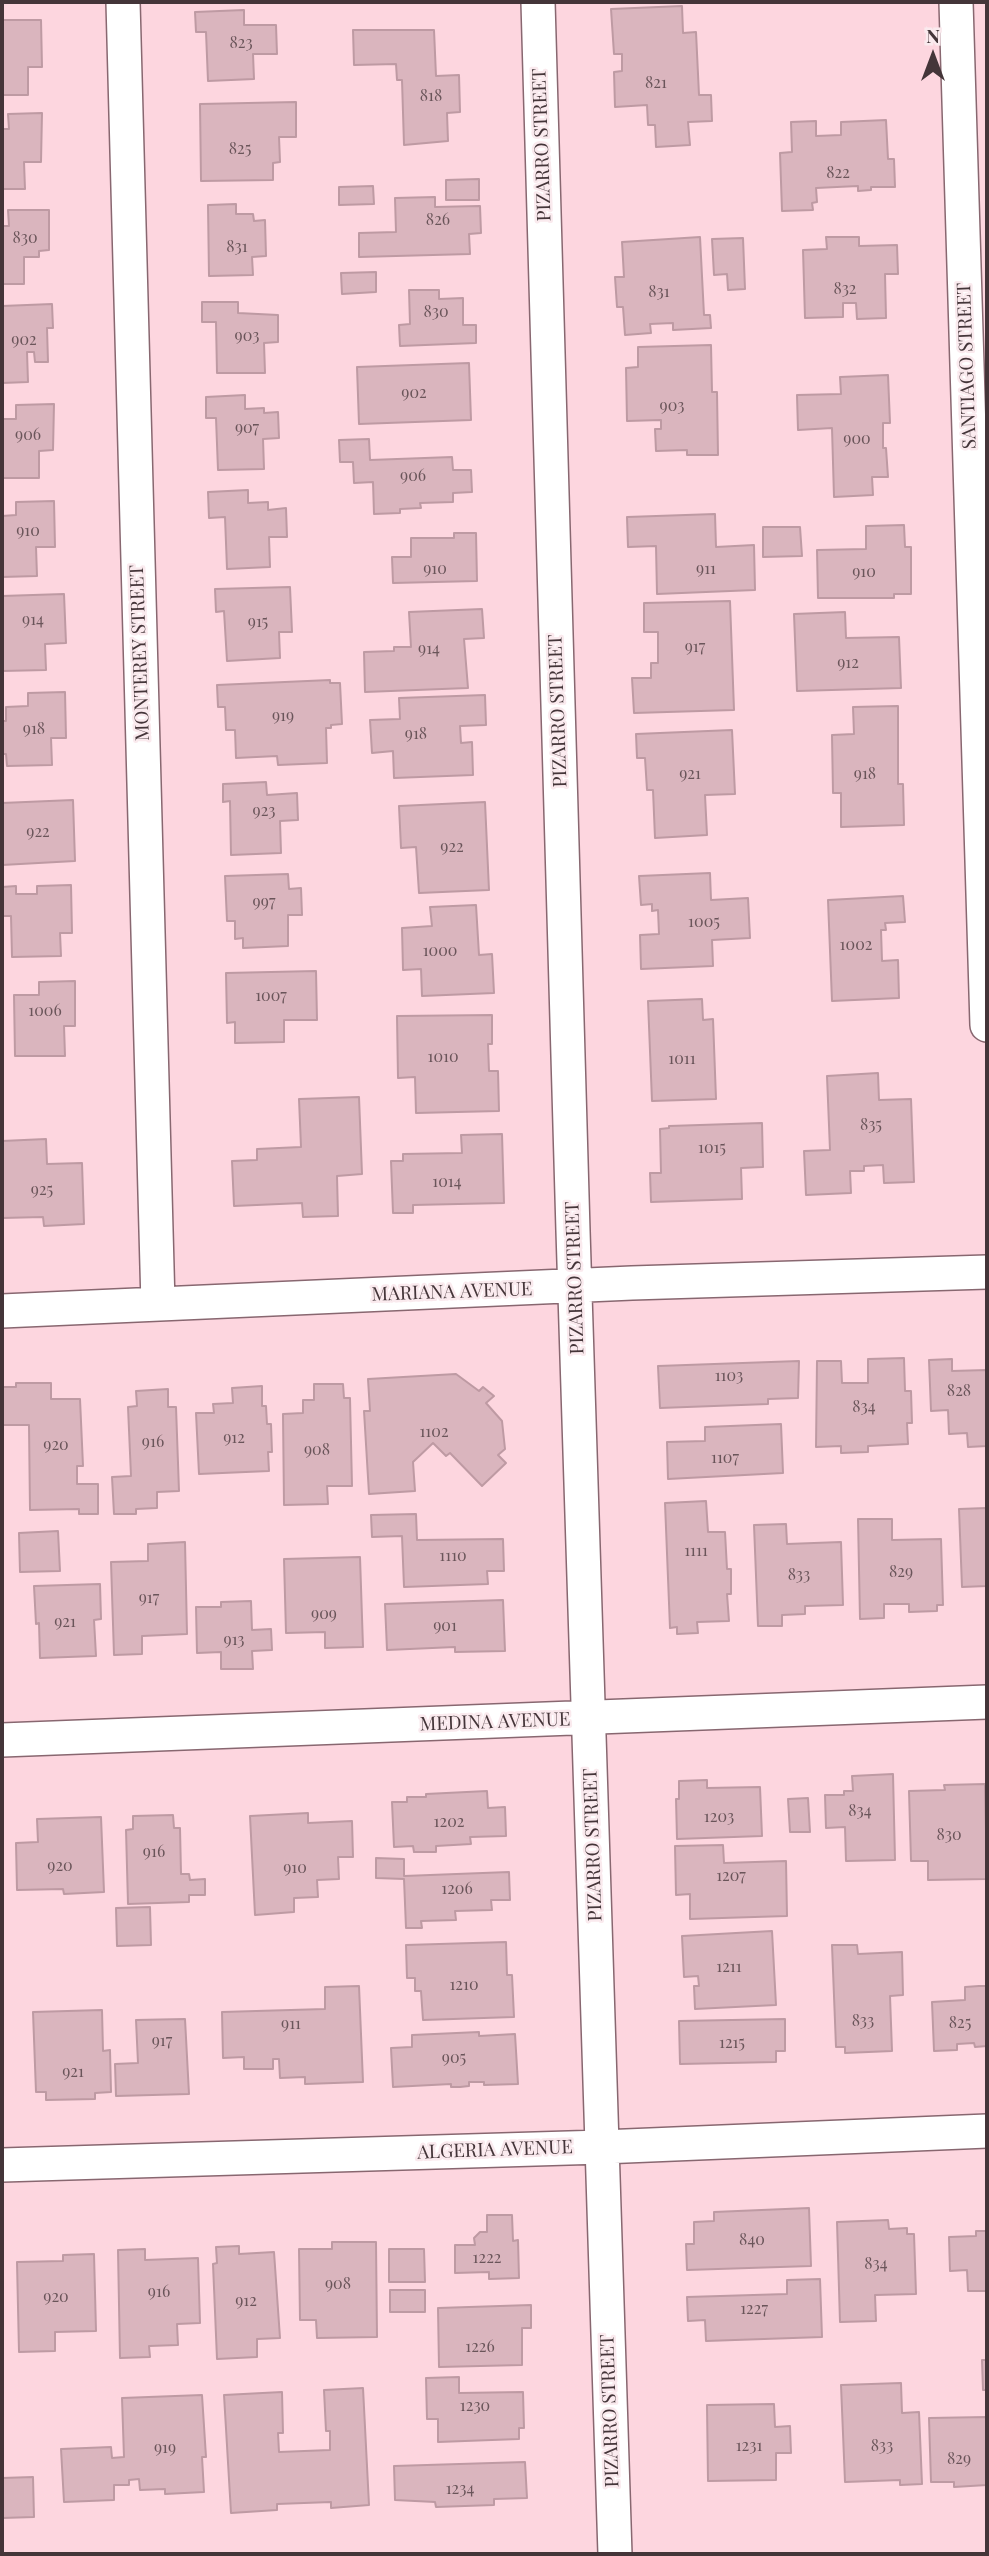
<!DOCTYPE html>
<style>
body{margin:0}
#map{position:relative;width:989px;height:2556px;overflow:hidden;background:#fdd6df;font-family:"Playfair Display",serif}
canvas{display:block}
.frame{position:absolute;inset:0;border:4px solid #443539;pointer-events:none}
.north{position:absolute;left:898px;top:21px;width:70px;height:70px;-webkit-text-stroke:5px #faeaee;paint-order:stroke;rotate:0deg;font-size:19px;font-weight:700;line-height:28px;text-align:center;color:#443539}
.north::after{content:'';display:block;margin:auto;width:24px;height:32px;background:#443539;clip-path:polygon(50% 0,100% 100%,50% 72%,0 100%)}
</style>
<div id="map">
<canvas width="989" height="2556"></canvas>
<div class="frame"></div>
<div class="north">N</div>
</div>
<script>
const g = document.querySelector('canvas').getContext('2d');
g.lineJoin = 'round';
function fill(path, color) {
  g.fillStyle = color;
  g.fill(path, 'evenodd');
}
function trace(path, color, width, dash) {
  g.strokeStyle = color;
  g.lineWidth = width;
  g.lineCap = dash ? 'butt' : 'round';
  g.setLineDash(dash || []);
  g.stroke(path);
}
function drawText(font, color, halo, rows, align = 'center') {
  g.font = font + ' "Playfair Display",serif';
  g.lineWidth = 5;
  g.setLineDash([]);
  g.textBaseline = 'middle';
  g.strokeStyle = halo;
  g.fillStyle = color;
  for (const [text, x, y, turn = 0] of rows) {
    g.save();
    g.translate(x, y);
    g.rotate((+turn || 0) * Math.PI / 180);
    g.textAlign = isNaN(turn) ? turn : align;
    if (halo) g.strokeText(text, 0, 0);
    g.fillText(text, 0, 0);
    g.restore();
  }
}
const building = new Path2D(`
 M682,6l1,27 13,-1 3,63h12l1,26 -24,1 2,23 -34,2 -1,-22h-7l-1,-20 -32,2 -1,-35 8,-1v-17h-8l-3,-45z
 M244,10v15h32l1,29h-24l1,25 -46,2 -2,-49h-10l-1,-20z
 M2,20h39l1,47h-14v28h-26z
 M353,30h81l2,46 23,-1 1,37 -13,1 1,28 -44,4 -2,-65h-5l-1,-16 -42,1z
 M296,102v35h-17l1,25 -7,1v17l-72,1 -1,-77z
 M42,113l-1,49h-17l1,27h-23v-60h7l-1,-15z
 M886,120l2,39h6l1,28h-24v3l-13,1v-5l-42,2 1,14 -5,1 1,7 -31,1 -2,-58 12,-1 -1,-30 25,-1v15l25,-1v-13z
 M479,179v21h-33v-20z
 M373,186l1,18 -35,1v-18z
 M435,197v10l45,-1 1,27 -12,1 1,20 -111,3v-24l37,-1 -1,-34z
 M236,204v10h17l1,7 11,-1 1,36 -14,1 1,18 -44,1 -1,-71z
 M8,210h41v40l-10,1v6h-15v27h-22v-58h7z
 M700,237l4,78h6l1,13 -38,2v-7l-23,1 1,9 -26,2 -2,-28h-6l-2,-30h9l-2,-35z
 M826,237h33v9l38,-1 1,29h-13l1,44 -29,1 -1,-16h-13v14l-38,1 -2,-68 24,-1z
 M743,238l2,51 -17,1 -1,-16 -13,1 -2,-36z
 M376,272v20l-34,2 -1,-21z
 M409,290h30v9l24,-1v27h13v18l-76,3 -1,-21 11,-1z
 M202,302h36v11l40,2v27l-14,1 1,30h-48l-1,-51h-14z
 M52,304l1,24h-6l1,34h-13l-1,-10h-7l1,30 -26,1v-77z
 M711,345l1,47h5l1,63h-31v-5l-31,1 -1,-22h6v-9l-34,1 -1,-53 12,-1v-20z
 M469,363l2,57 -112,4 -2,-57z
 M888,375l2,48h-7v25h3l2,29h-16l1,18 -39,2 -2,-69 -34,2 -1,-35 44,-1 -1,-17z
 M245,395v14l19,-1v5l14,-1 1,26 -16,1 1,30 -46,1 -2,-52h-10v-21z
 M54,404l-1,46 -14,1v27h-37v-59h14v-14z
 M369,439l1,21 82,-3 1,13h18l1,22 -19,1v9l-33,1 1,5 -21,1v4l-26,1 -1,-32 -19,1 -1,-21h-13l-1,-22z
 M248,490v13l20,-1v8l18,-2 1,29h-18l1,30 -43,2 -2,-52 -16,1 -1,-26z
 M54,501l1,46h-19l1,29 -35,1v-61l14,-1v-13z
 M715,514l1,33 38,-2 1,45 -98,4 -1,-48 -28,1 -1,-30z
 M904,525l1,22h6v47h-17v4h-76l-1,-48 49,-1v-23z
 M763,527h37l2,29 -39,1z
 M454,533h22l1,48 -84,2 -1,-26h19v-19h43z
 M290,587l2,45h-13l1,26 -53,3 -3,-50 -8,1 -1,-23z
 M64,594l2,49 -21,1 1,26 -44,1v-75z
 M730,601l4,109 -100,3 -2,-35h19v-15h7v-31h-14v-29z
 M482,609l2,29 -20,1 4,49 -103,4 -1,-40 30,-1v-4h17l-2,-35z
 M845,612l1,26 53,-1 2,51 -104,3 -3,-77z
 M330,680v3h10l2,41 -11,1v3h-5l1,35 -49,2 -1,-9 -41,2 -1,-28h-9l-1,-23h-7l-1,-22z
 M65,692l1,46h-15l1,27 -45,1 -1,-12h-4v-33h4v-14l22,-1v-13z
 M485,695l1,30 -26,1 1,17 11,-1 1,33 -79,3 -1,-27 -21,2 -2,-33 30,-1 -1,-21z
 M898,706v78h5l1,41 -63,2v-34h-8l-1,-58 22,-1 -1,-27z
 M732,730l3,64 -30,1 2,40 -52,3 -2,-48h-6l-2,-32h-8l-1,-24z
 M266,782l1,13 30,-2 1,27 -18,1 1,32 -50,2 -1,-54 -7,1v-18z
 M73,800l2,61 -73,4v-62z
 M485,802l4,88 -70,3 -3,-46 -15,1 -2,-42z
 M710,873l1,27 37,-2 2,40 -38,2 1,26 -72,3 -1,-34 19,-1 -1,-24 -6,1v-7l-11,1 -2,-29z
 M288,874l1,15 12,-1 1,27h-14v31l-45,2v-10l-8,1v-18h-8l-2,-45z
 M71,885l1,48h-12l1,23 -49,1 -1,-41h-9v-29l14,-1v8h21v-8z
 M903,896l2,26 -20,1 1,7h-5l1,31 16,-1 1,38 -67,3 -4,-101z
 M476,905l3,50 13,-1 2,39 -72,3 -1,-27 -18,1 -1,-42 30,-2 -2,-19z
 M316,971l1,49h-33v22l-49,1v-21l-8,1 -1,-50z
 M75,981v45h-11l1,30h-50l-1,-61h25v-13z
 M702,999l1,21 10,-1 3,80 -64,2 -4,-100z
 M492,1015v29h-4l1,27h9l1,40 -83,2 -1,-36 -17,1 -1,-62z
 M878,1073l1,27 32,-1 3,83 -30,1 -1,-18 -19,1v5h-14l1,22 -45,2 -2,-44 26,-1 -3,-74z
 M359,1097l3,77 -25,2 1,40 -35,1 -1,-14 -68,3 -2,-45 25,-1v-11l44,-2 -2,-48z
 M762,1123l1,44 -22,1 1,31 -91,3 -1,-29h11l-1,-44 9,-1v-2z
 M502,1134l2,69 -91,2v8h-20l-2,-52h12v-7l59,-1 -1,-18z
 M46,1139l1,25 35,-1 2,61 -40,2 -1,-9 -41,1v-77z
 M904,1358l1,33h6l1,32h-5l1,21 -40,2v6l-27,1v-7l-25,1 1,-86h24l1,22h26v-24z
 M952,1359v12l35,-1v76l-19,1 -1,-14 -18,1 -1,-24 -17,1 -2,-51z
 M799,1361l-1,37 -30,1v5l-108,4 -2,-42z
 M456,1374l23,17 4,-4 11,9 -8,7 16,18 3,28 -7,6 8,8 -24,23 -32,-33 -4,3 -13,-13 -20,19 2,29 -46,3 -5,-83h6l-2,-32z
 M16,1383h35v16h29l3,67h-6v18h21v30h-19v-5l-49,1 -1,-85h-27v-38h14z
 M314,1384h29l1,14h6l2,88h-25l1,18 -44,1 -1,-91 20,-1v-13h11z
 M262,1386v20h4l1,18h4l1,28h-4l1,19 -70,3 -3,-61h18l-1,-9 20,-1 -1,-15z
 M168,1389v18h8l3,84 -22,1v16l-21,1v5h-22l-2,-37 19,-1 -3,-69 9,-1 -1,-15z
 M781,1424l2,49 -115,6 -1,-37 38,-1v-14z
 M706,1501l2,31h17l2,37h4v25h-4l2,27 -32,1 1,11 -21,1v-7l-7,1 -5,-125z
 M987,1508v78l-25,1 -3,-78z
 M416,1514l1,26 86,-1 1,32h-17l1,13 -84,3 -2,-51 -30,1 -1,-22z
 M858,1519h34v21l49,-1 2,66h-6v6l-28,1v-8h-25v14l-24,1z
 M786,1524l1,20 54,-2 2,63 -38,1v8l-23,1v11h-24l-4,-101z
 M58,1531l2,40 -40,1 -1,-39z
 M185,1542l2,92 -45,2v18l-28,1 -3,-93 37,-1v-17z
 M360,1557l3,90 -38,1v-16l-39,1 -2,-74z
 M100,1584l1,35 -7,1 2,36 -56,2 -1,-35 -3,1 -2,-38z
 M503,1600l2,51 -50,1v-5l-68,3 -2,-46z
 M251,1601l1,29 19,-1 1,21 -20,1 1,18h-32v-17l-24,1 -1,-46h25v-5z
 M893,1774l2,86 -49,1 -1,-34 -19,1 -1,-33h19v-4h9l-1,-15z
 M707,1780v8l53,-1 2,49 -85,3 -1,-40h3v-18z
 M985,1784l2,95 -59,1v-19h-17l-2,-70 36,-1 -1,-5z
 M487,1791l1,17 17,-1 1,29 -36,1 1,7 -35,2v6h-22l-1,-6 -19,1 -2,-45h15v-5h19v-3z
 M808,1798l2,34h-20l-2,-33z
 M308,1813v10l44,-2 1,36h-15l1,22 -22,1 1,17 -24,1v14l-39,3 -5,-99z
 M173,1815l1,13h6l1,46h8l1,6 15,-1v16h-16v7l-61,2 -2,-74 7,-1v-13z
 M101,1817l3,75 -40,2 -1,-5 -46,1 -1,-47 22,-1 -1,-23z
 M723,1845l1,18 62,-2 1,55 -97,3v-25l-14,1 -1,-49z
 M376,1858l28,1v17l105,-4 1,28h-19l1,10 -37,1 1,9 -35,1 1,7h-16l-2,-49 -28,-1z
 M150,1907l1,38 -34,1 -1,-38z
 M772,1931l4,74 -81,4 -1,-23h5l-1,-10 -14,1 -2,-41z
 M506,1942l1,33h5l2,42 -91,3 -2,-29h-6v-13h-8l-1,-33z
 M832,1945h25l1,9 44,-2 1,43 -13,1 2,55 -47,2v-6h-9z
 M359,1986l4,96 -58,2v-7l-25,1 -1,-19h-6v10h-29v-12l-21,1 -1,-46 103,-3v-22z
 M979,1986h8v60l-12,1 -1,-4 -17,1v6l-23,1 -2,-49 33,-2v-13z
 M102,2010l1,41 7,-1 1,42 -16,1v6l-49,1v-8h-10l-3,-80z
 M185,2019l4,75 -73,2 -1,-32 23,-1 -2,-43z
 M785,2019v32h-9v11l-96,2 -1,-43z
 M479,2032v4l36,-2 3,50 -34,1v-3h-15v4l-9,1h-9v-3l-58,3 -2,-39 21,-1v-12z
 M809,2208l2,58 -124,4 -1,-26h8v-22l20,-1v-9z
 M487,2215h25l1,26 5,-1 1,38 -30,1v-7l-34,1v-28h20l-1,-7 6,-6h7z
 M888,2220l1,9 18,-1v6h7l2,60 -41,1 1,26 -36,1 -3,-100z
 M976,2231h11v60h-19l-1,-21 -17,1 -1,-34 27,-1z
 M332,2242h44l1,95 -60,1 -1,-18h-16l-1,-71h33z
 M239,2246v8l35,-2 6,86 -23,1v18l-40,2 -4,-95 4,-1 -1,-16z
 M145,2249v11l53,-2 2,65 -23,1 1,21 -29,1 1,11 -30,1 -2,-108z
 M389,2249h35l1,33h-36z
 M94,2254l2,77 -41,1v19l-36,1 -2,-90 46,-1v-6z
 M820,2279l2,58 -116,4 -1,-21 -17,1 -1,-24 100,-3v-14z
 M390,2290h35v22h-35z
 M531,2305v23h-9v37l-83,2 -1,-59z
 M982,2360h5v30h-4z
 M459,2377v16l64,-1 1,36h-5v11l-81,3v-23h-11l-1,-41z
 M901,2383l1,30 17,-1 3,72 -22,1v-5l-55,2 -4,-97z
 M363,2388l6,117 -38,3v-6l-54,2v6l-46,3 -7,-118 58,-3 1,41h-5l1,19 51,-2v-19h-4l-2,-41z
 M202,2395l4,62h-4l2,35 -39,2v-5l-25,1 -1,-11 -10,1v5h-15v15l-50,2 -3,-53 50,-2 1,11 12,-1 -2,-59z
 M774,2404l1,23 15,-1 1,27h-15v27l-68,1 -1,-76z
 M987,2417v68l-33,2v-5h-23l-2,-64z
 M525,2462l2,36 -33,1v6l-58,2 -1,-5 -40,-2 -1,-34z
 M33,2477l1,40 -32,1v-40z`);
fill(building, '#dab5be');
trace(building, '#be9aa3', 2);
const street = new Path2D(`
 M123,2l35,1302
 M538,2l35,1229 42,1323
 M956,2l31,1023
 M2,1311l630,-28 355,-11
 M2,1740l985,-38
 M2,2165l600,-18 385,-16`);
trace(street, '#886770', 36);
trace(street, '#fff', 33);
drawText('16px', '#6a555a', null, [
 ["823",241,43],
 ["821",656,83],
 ["818",431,96],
 ["825",240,149],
 ["822",838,173],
 ["826",438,220],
 ["830",25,238],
 ["831",237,247],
 ["832",845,289],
 ["831",659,292],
 ["830",436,312],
 ["903",247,336],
 ["902",24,340],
 ["902",414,393],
 ["903",672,406],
 ["907",247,428],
 ["906",28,435],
 ["900",857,439],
 ["906",413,476],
 ["910",28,531],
 ["910",435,569],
 ["911",706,569],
 ["910",864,572],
 ["914",33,620],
 ["915",258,622],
 ["917",695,647],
 ["914",429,649],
 ["912",848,663],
 ["919",283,716],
 ["918",34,729],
 ["918",416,734],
 ["921",690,774],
 ["918",865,774],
 ["923",264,811],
 ["922",38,832],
 ["922",452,847],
 ["997",264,902],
 ["1005",704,922],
 ["1002",856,945],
 ["1000",440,951],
 ["1007",271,996],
 ["1006",45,1011],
 ["1010",443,1057],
 ["1011",682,1059],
 ["835",871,1125],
 ["1015",712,1148],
 ["1014",447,1182],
 ["925",42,1190],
 ["1103",729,1376],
 ["828",959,1391],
 ["834",864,1407],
 ["1102",434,1432],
 ["912",234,1438],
 ["916",153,1442],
 ["920",56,1445],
 ["908",317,1450],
 ["1107",725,1458],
 ["1111",696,1551],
 ["1110",453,1556],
 ["829",901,1572],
 ["833",799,1575],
 ["917",149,1598],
 ["909",324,1614],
 ["921",65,1622],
 ["901",445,1626],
 ["913",234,1640],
 ["834",860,1811],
 ["1203",719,1817],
 ["1202",449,1822],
 ["830",949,1835],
 ["916",154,1852],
 ["920",60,1866],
 ["910",295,1868],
 ["1207",731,1876],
 ["1206",457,1889],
 ["1211",729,1967],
 ["1210",464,1985],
 ["833",863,2021],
 ["825",960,2023],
 ["911",291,2024],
 ["917",162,2041],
 ["1215",732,2043],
 ["905",454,2058],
 ["921",73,2072],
 ["840",752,2240],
 ["1222",487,2258],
 ["834",876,2264],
 ["908",338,2284],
 ["916",159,2292],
 ["920",56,2297],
 ["912",246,2301],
 ["1227",754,2309],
 ["1226",480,2347],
 ["1230",475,2406],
 ["1231",749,2446],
 ["833",882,2446],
 ["919",165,2448],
 ["829",959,2459],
 ["1234",460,2489]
]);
drawText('19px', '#443539', '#faeaee', [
 ["PIZARRO STREET",542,145,-92],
 ["SANTIAGO STREET",967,366,-92],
 ["MONTEREY STREET",140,653,-92],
 ["PIZARRO STREET",558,711,-92],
 ["PIZARRO STREET",575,1278,-92],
 ["MARIANA AVENUE",452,1292,-2],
 ["MEDINA AVENUE",495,1722,-2],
 ["PIZARRO STREET",593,1845,-92],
 ["ALGERIA AVENUE",495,2150,-2],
 ["PIZARRO STREET",610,2411,-92]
]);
</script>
